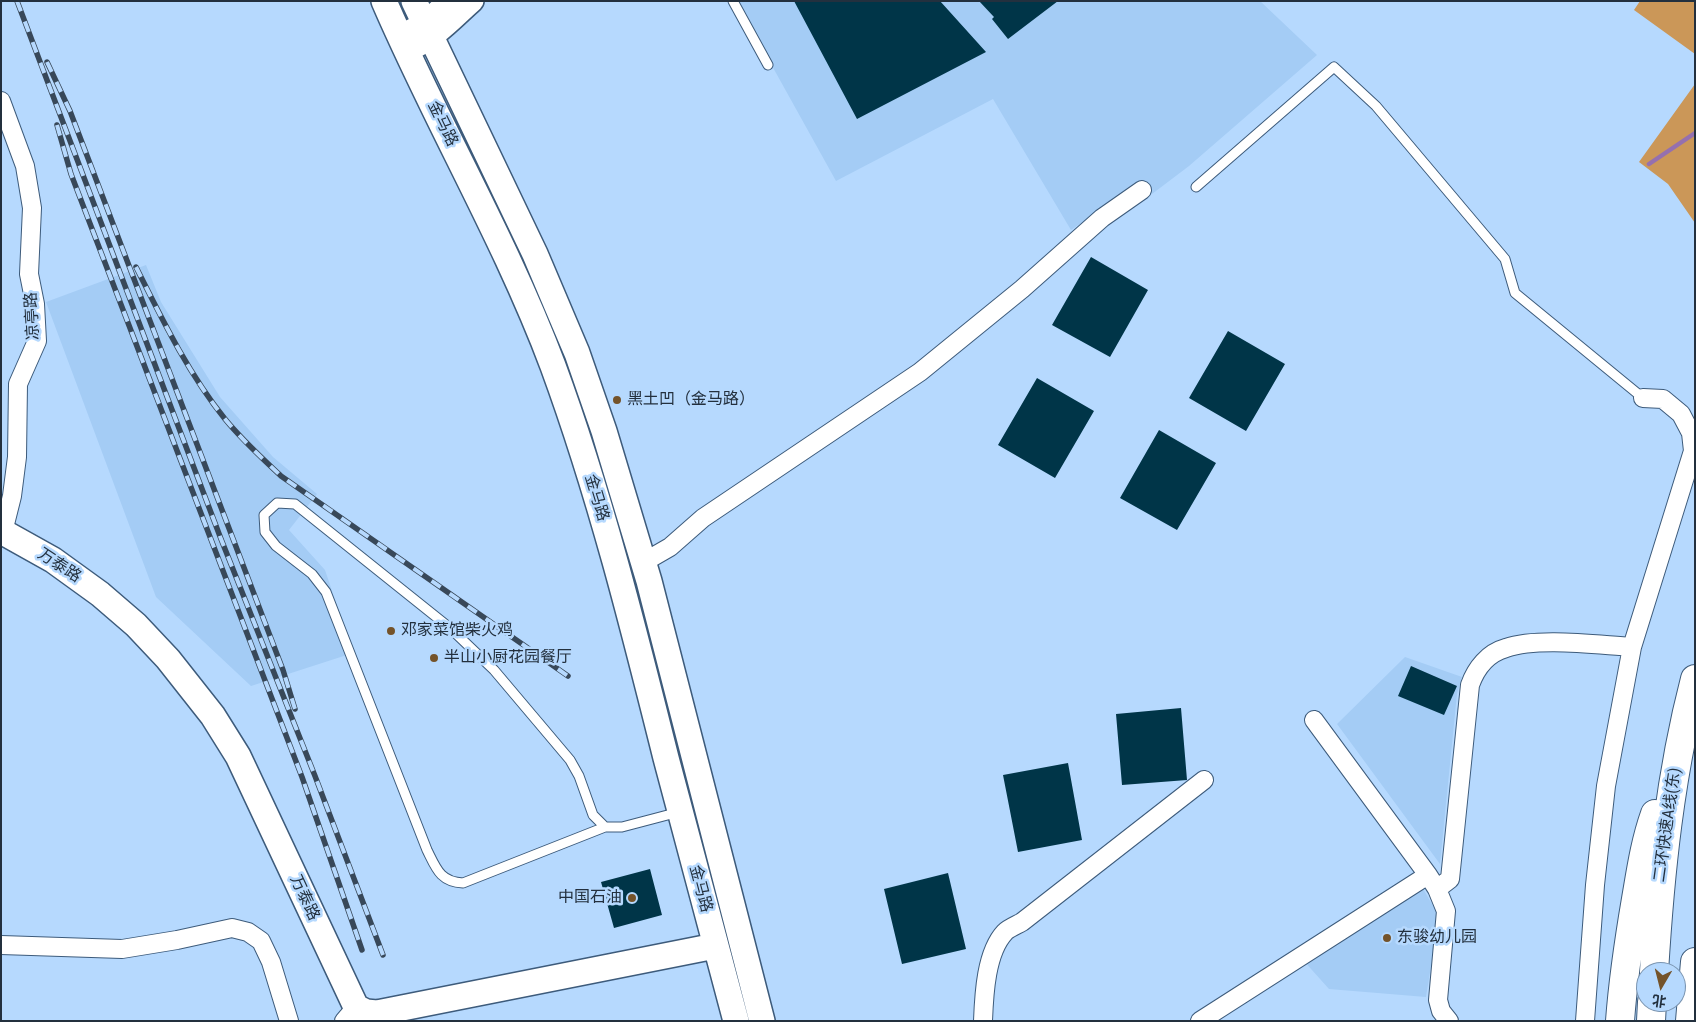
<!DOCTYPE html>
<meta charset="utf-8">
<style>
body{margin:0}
#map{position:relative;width:1696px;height:1022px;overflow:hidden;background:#b6d9fe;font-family:"Roboto Condensed","Noto Sans SC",sans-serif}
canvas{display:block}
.frame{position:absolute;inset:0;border:2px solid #23303e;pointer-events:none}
.north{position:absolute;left:1636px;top:962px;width:50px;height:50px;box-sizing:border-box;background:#b6d9fe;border:1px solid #7b95b1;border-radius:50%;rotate:188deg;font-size:14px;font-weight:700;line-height:20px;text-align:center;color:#23303e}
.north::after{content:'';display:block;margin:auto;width:18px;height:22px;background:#74532a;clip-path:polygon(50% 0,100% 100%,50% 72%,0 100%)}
</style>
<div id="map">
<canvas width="1696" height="1022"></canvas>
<div class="frame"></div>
<div class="north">北</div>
</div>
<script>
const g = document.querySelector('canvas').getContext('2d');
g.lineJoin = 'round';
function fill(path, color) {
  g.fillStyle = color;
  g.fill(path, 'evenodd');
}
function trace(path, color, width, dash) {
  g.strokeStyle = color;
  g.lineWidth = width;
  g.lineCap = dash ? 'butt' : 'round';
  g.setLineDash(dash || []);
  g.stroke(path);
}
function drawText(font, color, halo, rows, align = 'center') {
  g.font = font + ' "Roboto Condensed","Noto Sans SC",sans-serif';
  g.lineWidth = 5;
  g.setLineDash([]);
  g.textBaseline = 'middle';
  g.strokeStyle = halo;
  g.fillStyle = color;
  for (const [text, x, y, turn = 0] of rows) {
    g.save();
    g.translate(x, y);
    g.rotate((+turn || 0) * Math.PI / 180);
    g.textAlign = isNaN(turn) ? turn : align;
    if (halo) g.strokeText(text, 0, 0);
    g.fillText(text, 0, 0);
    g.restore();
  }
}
fill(new Path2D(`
 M736,1h524l57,54 -128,111 -37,28 -14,-11 -67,47 -78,-131 -157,82z
 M146,265l15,37 59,95 53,60 44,37 -28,36 36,40 28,83 -102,33 -95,-89 -110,-295z
 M1405,657l57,20 -5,17 -17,170 -103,-140z
 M1422,887l17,29 -13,81 -97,-8 -26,-29z`), '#a4ccf5');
fill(new Path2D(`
 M1640,1h55v53l-61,-44z
 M1695,84v139l-27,-39 -29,-22z`), '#cb9758');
trace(new Path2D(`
 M1649,164l46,-31`), '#9570af', 4.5);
fill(new Path2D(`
 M794,1h146l46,51 -129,67z
 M979,1h79l-50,38 -16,-20 2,-2z
 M1091,257l57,33 -38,67 -58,-32z
 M1228,331l57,33 -39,67 -57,-33z
 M1037,378l57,33 -39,67 -57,-33z
 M1159,430l57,33 -39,67 -57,-32z
 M1411,666l46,20 -13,29 -46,-19z
 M1181,708l6,72 -65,5 -6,-71z
 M1068,763l14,77 -64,12 -15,-77z
 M650,869l12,46 -48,13 -13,-46z
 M948,873l18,76 -64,15 -18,-75z`), '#003548');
const service = new Path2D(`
 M733,1l35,64
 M1196,187l138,-120 42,39 129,153 10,34 128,105
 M605,827l-142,56c-23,-1 -27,-15 -36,-33l-101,-258 -14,-18 -36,-28 -11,-14 -1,-17 13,-12 18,1 155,124 44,42 76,90 9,16 14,39 12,12h17l57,-15`);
const minor = new Path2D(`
 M1,101l24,65 7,42 -3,66 6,30 2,37 -19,43 -1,73 -5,39 -9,36
 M644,562l26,-15 33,-29 217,-146 102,-83 80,-71 40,-28
 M1314,720l114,155 9,14 9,22 -8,89 3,11 8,10
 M1437,889l13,-10 20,-194c6,-17 18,-32 36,-37 32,-11 91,-3 126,-1
 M1,945l121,4 55,-9 55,-12 16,4 13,9 10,21 18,59
 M344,1021l12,-14
 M983,1021c1,-27 3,-69 22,-89 4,-4 12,-7 17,-10l182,-142
 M1200,1021l228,-146
 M1585,1021l10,-136 11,-99 26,-139 61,-196 -2,-18 -10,-19 -18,-15 -20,-1`);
const tertiary = new Path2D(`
 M399,36l25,-13 24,-22
 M406,52c27,-11 46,-32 67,-51`);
const secondary = new Path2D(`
 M384,1c53,123 122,240 169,365 47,128 80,260 113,392 23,88 47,175 70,263
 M414,1l121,253 42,99 27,78 45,150 113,440
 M1,531l52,29 47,34 36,31 32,34 45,57 25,40 118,251 10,5 11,1 338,-67`);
const trunk = new Path2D(`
 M1654,972c6,-99 16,-197 41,-293
 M1620,1021c3,-41 9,-81 16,-122 5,-29 9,-57 19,-85
 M1651,1021l1,-19
 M1690,1021l5,-59`);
trace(service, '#3d5b7b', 11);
trace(minor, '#3d5b7b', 20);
trace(tertiary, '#3d5b7b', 24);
trace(secondary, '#3d5b7b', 28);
trace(trunk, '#3d5b7b', 30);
trace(service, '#fff', 9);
trace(minor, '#fff', 18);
trace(tertiary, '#fff', 21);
trace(secondary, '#fff', 25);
trace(trunk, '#fff', 28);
const rail = new Path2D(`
 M17,1l204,538 94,237 68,179
 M47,62l23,49 213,559 12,39
 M57,125l14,49 231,603 60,173
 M136,267c26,52 52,106 89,152 17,21 37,39 56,57l287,200`);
trace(rail, '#384859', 5.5);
trace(rail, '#b6d9fe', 4, [11]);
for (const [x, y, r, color] of [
 [617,400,5,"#74532a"],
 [391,631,5,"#74532a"],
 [434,658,5,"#74532a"],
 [632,898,5,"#74532a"],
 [1387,938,5,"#74532a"]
]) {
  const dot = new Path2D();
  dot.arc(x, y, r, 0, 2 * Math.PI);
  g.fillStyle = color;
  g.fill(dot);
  trace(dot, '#b6d9fe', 2);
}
drawText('16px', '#23303e', '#b6d9fe', [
 ["金马路",442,124,64],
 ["凉亭路",33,316,-93],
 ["金马路",596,498,73],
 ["万泰路",59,566,33],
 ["二环快速A线(东)",1668,825,-82],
 ["金马路",700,889,75],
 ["万泰路",304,898,65]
]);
drawText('16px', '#23303e', '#b6d9fe', [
 ["黑土凹（金马路）",627,400],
 ["邓家菜馆柴火鸡",401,631],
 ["半山小厨花园餐厅",444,658],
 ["中国石油",622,898,"right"],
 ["东骏幼儿园",1397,938]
], 'left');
</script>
